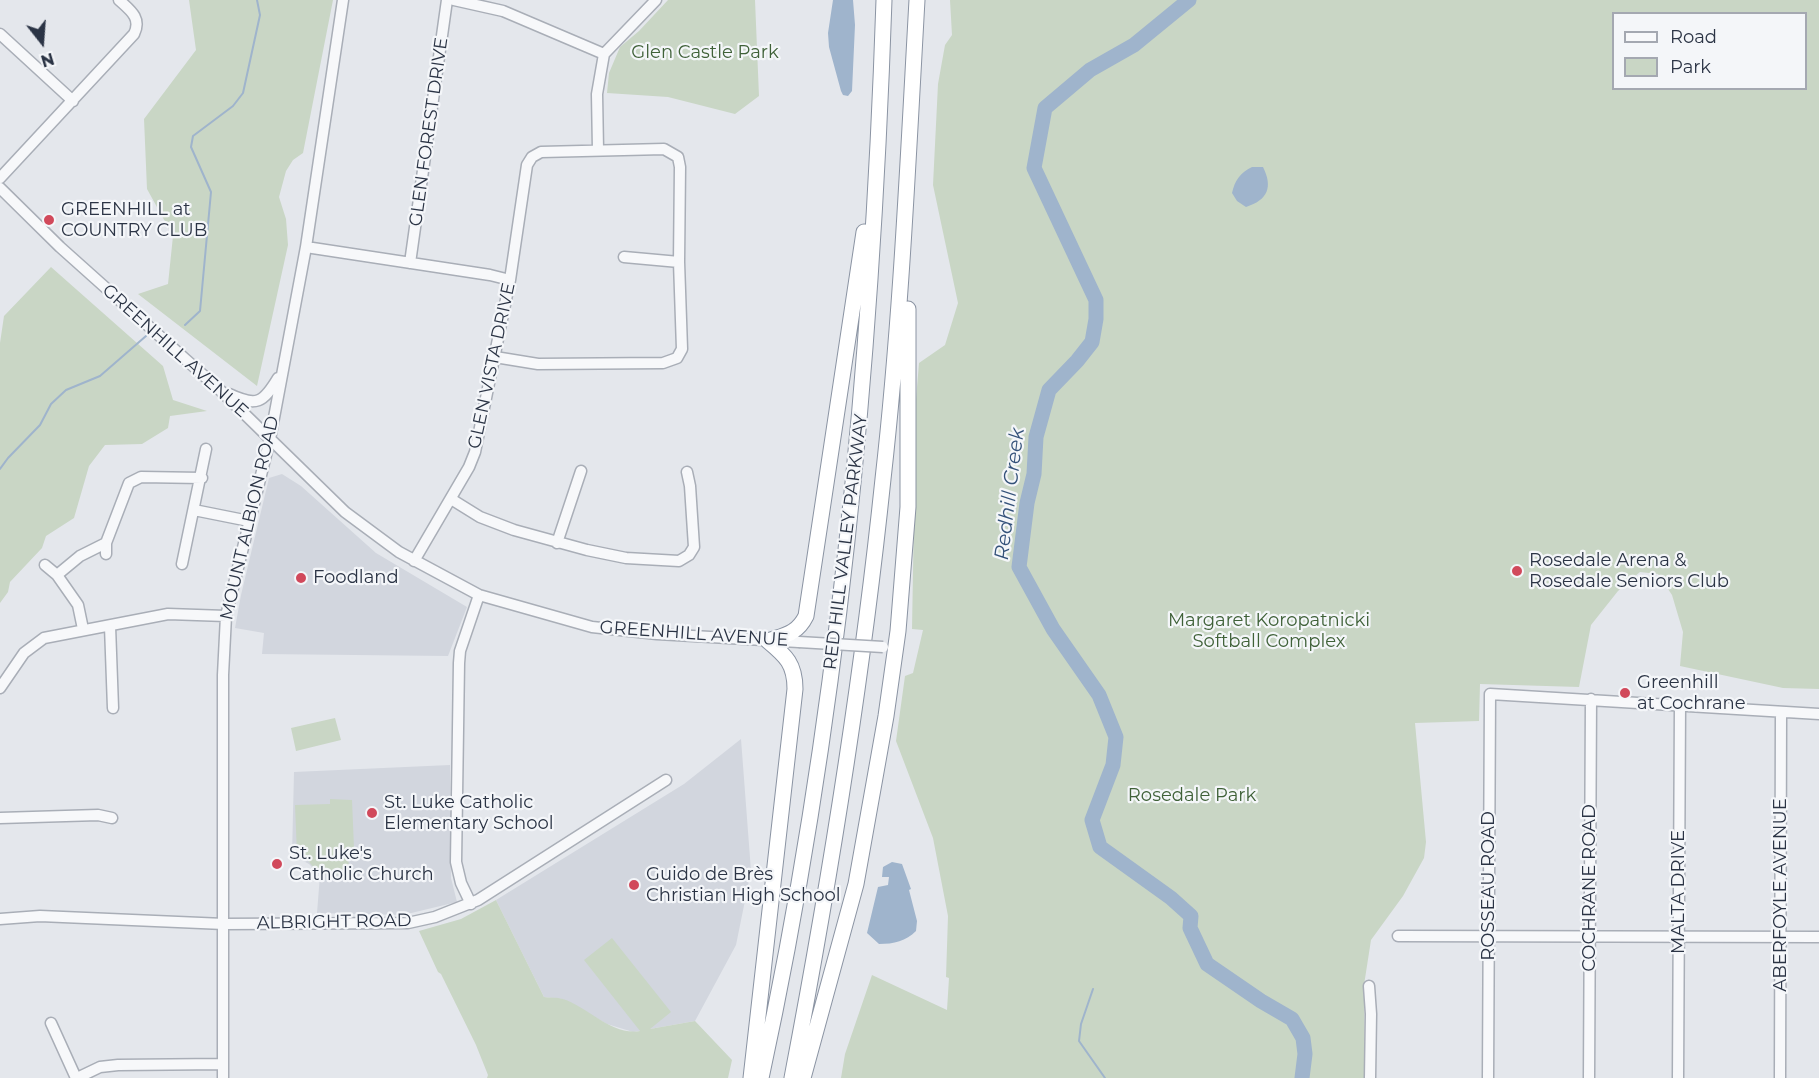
<!DOCTYPE html>
<meta charset="utf-8">
<style>
body{margin:0}
#map{position:relative;width:1819px;height:1078px;overflow:hidden;background:#e4e7ec;font-family:Montserrat,sans-serif}
canvas{display:block}
.legend{position:absolute;left:1612px;top:12px;width:195px;height:78px;box-sizing:border-box;background:#f4f6f9;border:2px solid #a4a8b1;margin:0;padding:8px 10px;list-style:none;font-size:18px;color:#2b3445}
.legend li{display:flex;align-items:center;gap:12px;height:30px}
.legend b{width:30px;border:2px solid #a4a8b1}
.north{position:absolute;left:12px;top:12px;width:60px;height:60px;-webkit-text-stroke:4px #f4f6f9;paint-order:stroke;rotate:163deg;font-size:16px;font-weight:700;line-height:24px;text-align:center;color:#2b3445}
.north::after{content:'';display:block;margin:auto;width:21px;height:27px;background:#2b3445;clip-path:polygon(50% 0,100% 100%,50% 72%,0 100%)}
</style>
<div id="map">
<canvas width="1819" height="1078"></canvas>
<ul class="legend">
<li><b style="height:8px;background:#f7f8fa"></b>Road</li>
<li><b style="height:16px;background:#c9d6c5"></b>Park</li>
</ul>
<div class="north">N</div>
</div>
<script>
const g = document.querySelector('canvas').getContext('2d');
g.lineJoin = 'round';
function fill(path, color) {
  g.fillStyle = color;
  g.fill(path, 'evenodd');
}
function trace(path, color, width, dash) {
  g.strokeStyle = color;
  g.lineWidth = width;
  g.lineCap = dash ? 'butt' : 'round';
  g.setLineDash(dash || []);
  g.stroke(path);
}
function drawText(font, color, halo, rows, align = 'center') {
  g.font = font + ' Montserrat,sans-serif';
  g.lineWidth = 4.5;
  g.setLineDash([]);
  g.textBaseline = 'middle';
  g.strokeStyle = halo;
  g.fillStyle = color;
  for (const [text, x, y, turn = 0] of rows) {
    g.save();
    g.translate(x, y);
    g.rotate((+turn || 0) * Math.PI / 180);
    g.textAlign = isNaN(turn) ? turn : align;
    if (halo) g.strokeText(text, 0, 0);
    g.fillText(text, 0, 0);
    g.restore();
  }
}
fill(new Path2D(`
 M282,474l19,12 75,67 91,54 -19,49 -186,-2 2,-21 -29,-5 6,-33 28,-117z
 M741,739l10,132 -15,74 -41,76 -62,11 -26,-8 -45,-25 -18,-2 -48,-97 188,-116z
 M450,765l1,113 6,24 -54,13 -86,-2 3,-38 -11,-11 -17,-9 2,-83z`), '#d2d6de');
fill(new Path2D(`
 M189,0h144l-30,153 -10,7 -7,11 -7,26 7,22 2,26 -31,141 -119,-92 30,-10 5,-48 -26,-47 -3,-70 52,-69z
 M668,0h87l4,96 -24,18 -67,-17 -61,-4 2,-20 11,-26 19,-16z
 M950,0h869v689l-36,-1 -103,-22 3,-34 -11,-37 -14,-21 -18,-2 -22,19 -27,34 -12,62 -99,-3 -1,37 -64,2 11,119 -2,16 -21,38 -32,44 -7,45 1,93h-524l4,-24 27,-79 75,35 2,-32 -3,-1 2,-61 -15,-78 -37,-97 9,-65 8,-3 10,-43 -11,-1 4,-230 3,-36 26,-18 13,-42 -25,-118 5,-101 7,-39 7,-10zM1614,14h192v74h-192z
 M51,267l112,99 10,34 34,11 -37,5 -2,12 -26,16 -37,1 -16,21 -15,52 -28,18 -4,12 -32,34 -2,10 -8,11v-260l4,-27z
 M335,718l6,22 -45,11 -5,-23z
 M330,799l22,1 2,48 -6,1 1,26 -31,-2 -12,-15 -9,-4 -2,-49 35,-1z
 M496,900l48,97c6,1 13,0 19,2 25,8 49,37 77,32l-56,-71 28,-22 59,74 -21,17 45,-8 37,39 -4,18h-241l1,-3 -12,-30 -35,-71 -3,-2 -19,-41 42,-12z`), '#c9d6c5');
fill(new Path2D(`
 M833,0h20l2,25 -3,66 -4,5 -5,-1 -2,-4 -12,-44 -1,-14z
 M1252,167h11c10,20 5,33 -17,40l-9,-6 -5,-8c3,-13 8,-20 20,-26z
 M892,862l10,2 9,25 -2,1 8,31 -1,10c-10,10 -22,13 -37,13l-12,-11 11,-46 10,-2 1,-8h-7l1,-10z`), '#9fb4cc');
trace(new Path2D(`
 M185,325l15,-14 11,-119 -20,-45 2,-11 40,-30 10,-13 17,-78 -3,-15
 M0,469l8,-11 32,-33 11,-21 15,-14 34,-14 46,-40
 M1093,989l-12,35 -2,17 26,37`), '#9fb4cc', 2);
trace(new Path2D(`
 M1189,0l-55,45 -44,25 -45,38 -11,60 62,132v19l-4,23 -15,19 -28,29 -13,47 -2,37 -7,29 -8,64 34,62 46,66 17,42 -3,28 -21,55 8,27 71,51 20,18 -1,12 17,36 54,37 31,18 11,19 2,16 -3,24`), '#9fb4cc', 15);
const minor = new Path2D(`
 M454,0l49,11 101,43
 M0,34l73,67
 M598,150l-1,-56 7,-40 52,-54
 M0,178l134,-144c8,-16 -4,-24 -15,-34
 M0,188l60,59 161,144 124,121 54,40 80,43 113,32 65,7 142,8
 M306,247l184,28 20,5
 M624,257l55,5
 M410,263l37,-263
 M229,394c28,13 34,9 49,-16
 M451,499l29,18 34,13 73,20 39,8 53,3 10,-6 5,-8 -4,-61 -3,-14
 M194,510l55,11
 M557,543l24,-72
 M106,554v-11l23,-60 12,-6 61,1
 M414,561l55,-94 6,-15 35,-172 17,-115 5,-8 9,-5 123,-3 14,8 2,10 -1,95 3,87 -5,9 -14,5 -125,1 -43,-7
 M182,564l24,-115
 M45,565l12,10 21,30 5,24
 M57,575l23,-19 26,-13
 M110,626l3,82
 M0,688l24,-35 20,-15 124,-24 58,2
 M0,818l98,-3 14,3
 M471,904l-10,-21 -5,-21 3,-199 1,-12 19,-56
 M0,919l40,-3 184,8 184,-1 27,-6 43,-17 188,-120
 M1398,936l421,1
 M1369,986l2,28 -1,64
 M51,1023l25,55
 M77,1078l23,-11 18,-2 105,-1
 M223,1078v-403l3,-59 44,-177 36,-192 37,-247
 M1488,1078l2,-384 329,20
 M1589,1078l2,-379
 M1678,1078l2,-373
 M1780,1078l1,-366`);
const highway = new Path2D(`
 M768,641c17,-6 29,-7 38,-25l58,-384
 M751,1078l44,-389c0,-25 -9,-33 -27,-48
 M761,1078c77,-354 111,-716 123,-1078
 M792,1078c38,-199 70,-398 91,-599 18,-159 25,-319 34,-479
 M803,1078l53,-194 30,-168 12,-85 10,-124v-198`);
trace(minor, '#a9aeb7', 13);
trace(highway, '#8b94a3', 17);
trace(minor, '#f7f8fa', 10);
trace(highway, '#fff', 15);
const minorBridge = new Path2D(`
 M799,642l84,5`);
trace(minorBridge, '#a9aeb7', 13, []);
trace(minorBridge, '#f7f8fa', 10);
for (const [x, y, r, color] of [
 [49,220,6,"#d1495b"],
 [1517,571,6,"#d1495b"],
 [301,578,6,"#d1495b"],
 [1625,693,6,"#d1495b"],
 [372,813,6,"#d1495b"],
 [277,864,6,"#d1495b"],
 [634,885,6,"#d1495b"]
]) {
  const dot = new Path2D();
  dot.arc(x, y, r, 0, 2 * Math.PI);
  g.fillStyle = color;
  g.fill(dot);
  trace(dot, '#f4f6f9', 2);
}
drawText('18px', '#3f6138', '#f4f6f9', [
 ["Glen Castle Park",705,53],
 ["Margaret Koropatnicki",1269,621],
 ["Softball Complex",1269,642],
 ["Rosedale Park",1192,796]
]);
drawText('18px', '#2b3445', '#f4f6f9', [
 ["GLEN FOREST DRIVE",429,132,-82],
 ["GREENHILL AVENUE",175,351,42],
 ["GLEN VISTA DRIVE",492,366,-78],
 ["MOUNT ALBION ROAD",250,518,-77],
 ["RED HILL VALLEY PARKWAY",846,542,-83],
 ["GREENHILL AVENUE",694,634,4],
 ["ROSSEAU ROAD",1489,886,-90],
 ["COCHRANE ROAD",1590,888,-90],
 ["MALTA DRIVE",1679,892,-90],
 ["ABERFOYLE AVENUE",1781,895,-90],
 ["ALBRIGHT ROAD",334,922,-1]
]);
drawText('18px', '#2b3445', '#f4f6f9', [
 ["GREENHILL at",61,210],
 ["COUNTRY CLUB",61,231],
 ["Rosedale Arena &",1529,561],
 ["Rosedale Seniors Club",1529,582],
 ["Foodland",313,578],
 ["Greenhill",1637,683],
 ["at Cochrane",1637,704],
 ["St. Luke Catholic",384,803],
 ["Elementary School",384,824],
 ["St. Luke's",289,854],
 ["Catholic Church",289,875],
 ["Guido de Brès",646,875],
 ["Christian High School",646,896]
], 'left');
drawText('italic 20px', '#34527a', '#f4f6f9', [
 ["Redhill Creek",1010,494,-83]
]);
</script>
